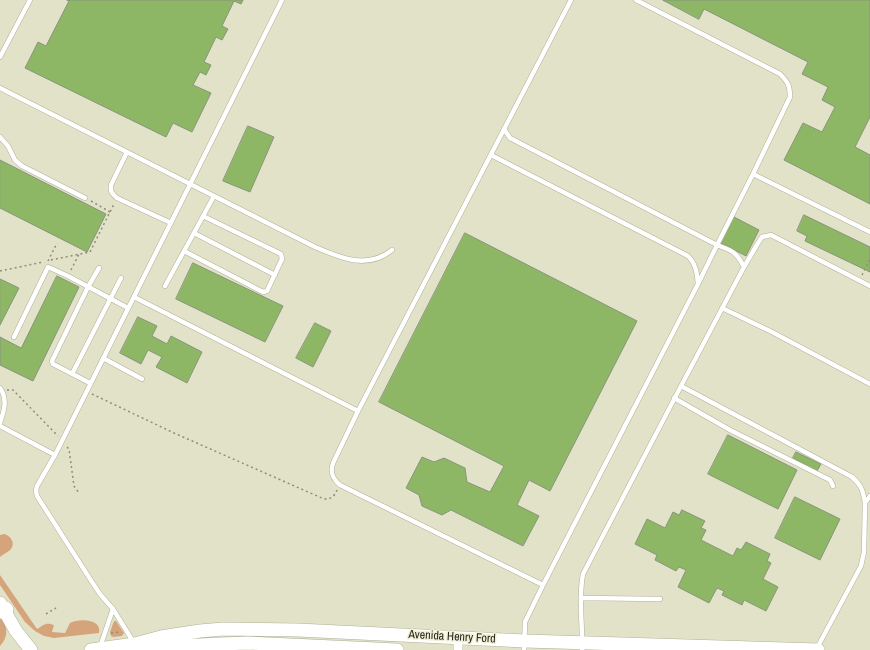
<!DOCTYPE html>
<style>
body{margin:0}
canvas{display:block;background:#e2e2c8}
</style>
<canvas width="870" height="650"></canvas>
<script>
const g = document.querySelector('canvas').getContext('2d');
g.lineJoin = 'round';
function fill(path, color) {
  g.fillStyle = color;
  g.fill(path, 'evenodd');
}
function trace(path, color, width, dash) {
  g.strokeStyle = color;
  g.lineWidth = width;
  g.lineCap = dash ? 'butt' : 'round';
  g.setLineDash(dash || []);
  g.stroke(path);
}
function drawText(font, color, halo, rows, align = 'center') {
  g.font = font + ' "Archivo Narrow",sans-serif';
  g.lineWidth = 3;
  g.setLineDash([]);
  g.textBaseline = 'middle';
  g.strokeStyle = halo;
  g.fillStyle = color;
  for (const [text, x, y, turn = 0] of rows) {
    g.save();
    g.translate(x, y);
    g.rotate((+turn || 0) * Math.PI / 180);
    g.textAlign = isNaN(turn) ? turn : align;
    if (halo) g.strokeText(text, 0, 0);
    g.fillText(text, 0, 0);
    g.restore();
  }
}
fill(new Path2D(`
 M4,534c6,1 12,9 7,15 -2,3 -8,5 -11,8v-22z
 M0,575l37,54c7,-4 8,-7 17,-4l-2,7 13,1 5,-10c2,-1 4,-2 6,-2 9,-2 26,0 23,12l-45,5 -10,-2 -9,-5 -10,-9 -25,-37z
 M0,616c8,11 9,20 0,30z
 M114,621h2l8,12 -2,3 -9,1 -2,-1 -1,-4z`), '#d6a47b');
const building = new Path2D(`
 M67,0h176l-2,4 -7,-3 -12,25 6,3 -6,11 -6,-3 -12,25 7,3 -5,10 -6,-3 -7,13 18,8 -19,39 -19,-9 -7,14 -141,-69 13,-26 8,4 23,-45z
 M663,0h207v117l-15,30 15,8v49l-86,-44 19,-37 19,9 13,-25 -13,-7 6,-13 -26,-13 6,-12 -104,-53 -5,10z
 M248,126l26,11 -24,55 -27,-11z
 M0,160l106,54 -19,38 -87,-44z
 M804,215l66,32v25l-65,-31 2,-5 -10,-5z
 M734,217l25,13 -13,26 -25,-13z
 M465,233l172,88 -87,170 -21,-11 -12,25 22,11 -16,30 -72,-36 -9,5 -20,-9 -3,-11 -13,-7 16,-31 12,5 10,-4 21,10 2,14 23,10 14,-26 -125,-64z
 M193,263l90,43 -18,36 -89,-43z
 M57,276l22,11 -46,94 -33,-16v-28l21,11z
 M0,279l19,9 -19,37z
 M138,317l19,9 -5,10 15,8 4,-8 31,16 -15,31 -31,-16 6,-10 -14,-7 -7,14 -21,-11z
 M315,323l16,8 -18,36 -17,-9z
 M728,435l69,35 -19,39 -70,-35z
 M796,452l25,12 -4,7 -24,-13z
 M795,497l45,22 -20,41 -45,-22z
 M682,510l23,11 -4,7 5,2 -5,10 32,16 4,-8 4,2 5,-8 24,12 -3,7 4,2 -8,16 15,8 -12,24 -22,-11 -2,5 -20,-10 2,-4 -7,-3 -8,15 -31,-16 8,-17 -7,-3 -3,4 -21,-11 2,-5 -22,-11 12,-25 18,9 8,-16 6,3z`);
fill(building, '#8eb765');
trace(building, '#88947d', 1);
const lane = new Path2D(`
 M636,0l144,74c8,8 10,12 10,23l-37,77
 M0,57l30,-57
 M0,88l315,159c26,11 52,23 77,3
 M504,129l6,9 207,107 -19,39 -155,301 -18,37 -1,28
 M0,137l8,9 7,14 7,6 63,32
 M127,152l-16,33c-1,6 1,9 6,13l54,25
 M491,155l197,101c8,8 9,17 10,28
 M194,233l81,42
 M184,251l79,41 4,-1 15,-32 -1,-5 -78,-38
 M744,267c-8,-16 -12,-16 -27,-22l36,-71 117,58
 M165,286l49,-90
 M134,297l224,114
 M722,308l50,24 98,52
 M14,337l34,-70 20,9 60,32
 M103,358l39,21
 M72,374l49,-96
 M90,383l-37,-19 -1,-3 36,-74 11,-19
 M681,386l171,91c10,9 11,14 13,26
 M0,388c8,11 4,23 0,35
 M674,398l56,32 100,50 3,6
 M0,426l55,29
 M543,585l-203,-100c-8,-7 -11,-14 -6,-24l24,-50 213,-411
 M581,598l79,1
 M134,643l-21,-34 -13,-15 -8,-12 -55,-86 -1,-5 1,-5 18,-31 227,-455
 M100,647l13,-38
 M817,648l44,-82 3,-14 1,-49 5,-7
 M582,650c1,-25 -4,-51 1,-76l98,-188 63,-119 14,-24 4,-6 9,-2 99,51`);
const street = new Path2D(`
 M458,637v13`);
const secondary = new Path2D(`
 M0,603l16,28 15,19
 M143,645l20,2 56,-3 29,-1 149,7
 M91,650l44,-6 26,-7 39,-6 23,-2 75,1 227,11 293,9`);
const highway = new Path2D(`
 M0,610h5`);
trace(lane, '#b0b096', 5.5);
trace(street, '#b0b096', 10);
trace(secondary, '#b0b096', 14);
trace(highway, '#b0b096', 18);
trace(new Path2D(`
 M91,201l19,11
 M51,260l39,-8 24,-48
 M48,261l9,-18
 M71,270l8,-16
 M0,271l43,-9
 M862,275l8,-16
 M7,390h6l45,46
 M92,394l82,39 150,66c7,0 10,-2 13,-9
 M67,447l2,2 5,37 5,7
 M46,614l10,-6
 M111,633l8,-1`), '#8e8e7b', 1.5, [2, 3]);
trace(lane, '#fff', 4.5);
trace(street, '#fff', 9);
trace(secondary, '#fff', 13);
trace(highway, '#fff', 17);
drawText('12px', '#26261c', '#f0f0d5', [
 ["Avenida Henry Ford",452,637,3]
]);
</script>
